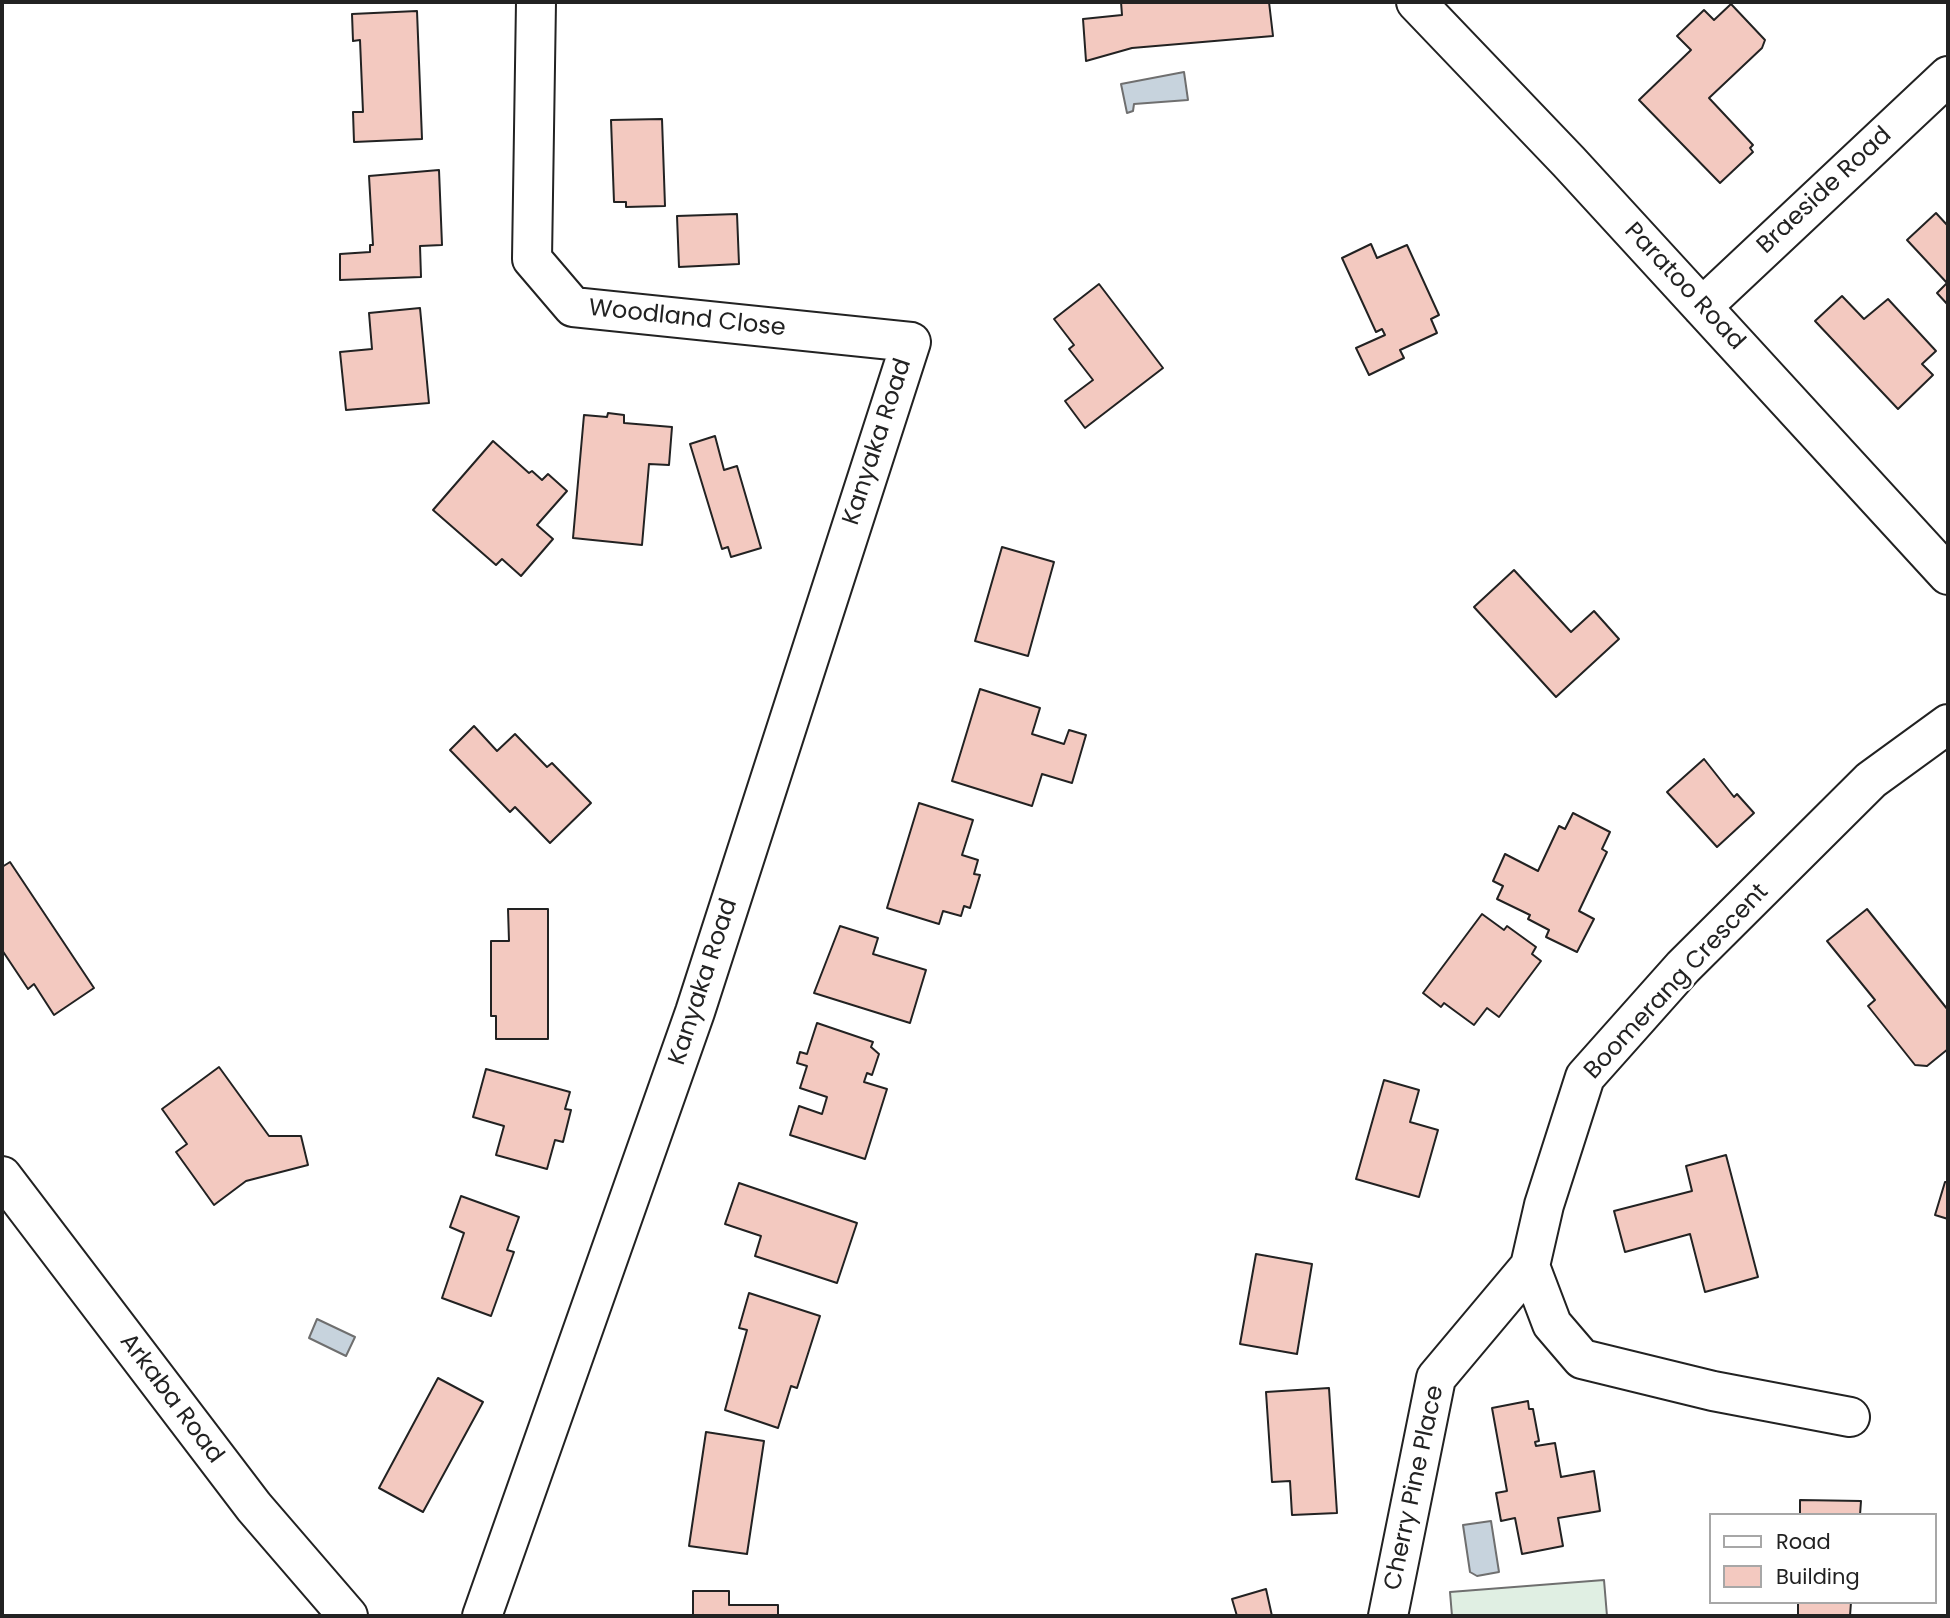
<!DOCTYPE html>
<style>
body{margin:0}
#map{position:relative;width:1950px;height:1618px;overflow:hidden;background:#fff;font-family:Poppins,sans-serif}
canvas{display:block}
.frame{position:absolute;inset:0;border:4px solid #222;pointer-events:none}
.legend{position:absolute;left:1709px;top:1513px;width:228px;height:91px;box-sizing:border-box;background:#fff;border:2px solid #a7a7a7;margin:0;padding:9px 12px;list-style:none;font-size:21px;color:#222}
.legend li{display:flex;align-items:center;gap:14px;height:35px}
.legend b{width:35px;border:2px solid #a7a7a7}
</style>
<div id="map">
<canvas width="1950" height="1618"></canvas>
<div class="frame"></div>
<ul class="legend">
<li><b style="height:9px;background:#fff"></b>Road</li>
<li><b style="height:19px;background:#f3c9c0"></b>Building</li>
</ul>
</div>
<script>
const g = document.querySelector('canvas').getContext('2d');
g.lineJoin = 'round';
function fill(path, color) {
  g.fillStyle = color;
  g.fill(path, 'evenodd');
}
function trace(path, color, width, dash) {
  g.strokeStyle = color;
  g.lineWidth = width;
  g.lineCap = dash ? 'butt' : 'round';
  g.setLineDash(dash || []);
  g.stroke(path);
}
function drawText(font, color, halo, rows, align = 'center') {
  g.font = font + ' Poppins,sans-serif';
  g.lineWidth = 5;
  g.setLineDash([]);
  g.textBaseline = 'middle';
  g.strokeStyle = halo;
  g.fillStyle = color;
  for (const [text, x, y, turn = 0] of rows) {
    g.save();
    g.translate(x, y);
    g.rotate((+turn || 0) * Math.PI / 180);
    g.textAlign = isNaN(turn) ? turn : align;
    if (halo) g.strokeText(text, 0, 0);
    g.fillText(text, 0, 0);
    g.restore();
  }
}
const green = new Path2D(`
 M1604,1580l3,36h-155l-2,-24z`);
fill(green, '#e0efe3');
trace(green, '#6f6f6f', 2);
const water = new Path2D(`
 M1184,72l4,28 -54,4 -1,7 -6,2 -6,-29z
 M317,1319l38,18 -9,19 -37,-18z
 M1491,1521l8,51 -22,4 -7,-4 -7,-47z`);
fill(water, '#c7d3dd');
trace(water, '#6f6f6f', 2);
const building = new Path2D(`
 M1121,2h148l4,34 -141,12 -46,13 -3,-42 39,-4z
 M1731,4l34,36 -3,8 -53,50 44,47 -3,3 3,4 -33,31 -81,-83 52,-50 -14,-14 27,-26 10,10z
 M417,11l5,128 -68,3 -1,-30h10l-3,-72 -7,1 -1,-27z
 M662,119l3,87 -39,1v-5h-12l-3,-82z
 M439,170l3,75 -22,1 1,31 -81,3v-26l30,-2v-7h3l-4,-69z
 M1936,213l12,13v79l-11,-12 10,-10 -40,-43z
 M737,214l2,50 -60,3 -2,-51z
 M1371,244l6,14 30,-13 32,70 -8,4 6,14 -37,17 4,8 -35,17 -13,-27 29,-13 -3,-6 -6,3 -34,-74z
 M1099,284l64,84 -78,60 -20,-27 28,-21 -24,-31 5,-4 -20,-26z
 M1842,296l22,23 24,-20 48,52 -14,13 11,11 -35,34 -83,-88z
 M420,308l9,95 -83,7 -6,-58 32,-3 -3,-36z
 M608,413l16,2v8l48,4 -3,38 -20,-1 -7,81 -69,-7 11,-123 23,2z
 M715,436l9,34 13,-4 24,82 -30,9 -3,-10 -6,2 -32,-105z
 M493,441l36,32 3,-2 10,9 6,-6 19,17 -30,34 16,14 -32,37 -19,-17 -6,6 -63,-55z
 M1002,547l52,15 -26,94 -53,-15z
 M1514,570l57,62 23,-21 25,28 -63,58 -82,-90z
 M980,689l60,19 -8,26 32,10 5,-14 17,5 -14,48 -30,-9 -10,32 -80,-25z
 M474,726l23,25 18,-17 32,33 5,-4 39,40 -41,40 -35,-36 -5,5 -60,-62z
 M1704,759l30,38 3,-3 17,19 -37,34 -50,-55z
 M919,803l54,17 -11,35 16,5 -4,14 6,1 -10,33 -6,-2 -3,10 -18,-5 -4,13 -52,-16z
 M1573,813l37,19 -8,17 5,3 -28,59 15,8 -17,33 -31,-15 3,-7 -21,-11 2,-4 -33,-16 6,-13 -10,-5 12,-27 33,17 21,-45 6,3z
 M10,862l84,126 -40,27 -20,-31 -6,5 -26,-39v-83z
 M508,909h40v130h-52v-23h-5v-75h18z
 M1867,909l81,101v39l-21,17 -12,-1 -47,-59 7,-6 -48,-59z
 M1482,914l22,16 3,-4 29,21 -4,7 9,7 -42,56 -12,-9 -13,17 -30,-22 -3,4 -18,-14z
 M840,926l38,12 -5,16 53,16 -16,53 -96,-30z
 M817,1023l56,19 -2,5 8,7 -7,21 -5,-2 -3,9 23,7 -22,70 -75,-24 9,-29 23,8 5,-17 -27,-9 7,-22 -10,-3 3,-11 7,2z
 M219,1067l50,69h32l7,29 -62,16 -32,24 -38,-53 11,-8 -25,-35z
 M486,1069l84,23 -5,17 6,1 -8,32 -8,-2 -8,29 -51,-14 8,-29 -31,-9z
 M1384,1080l35,10 -9,32 28,8 -19,67 -63,-18z
 M1726,1155l32,122 -53,15 -15,-58 -65,18 -11,-41 78,-20 -6,-25z
 M1945,1182h3v37l-13,-4z
 M739,1183l118,40 -20,60 -82,-27 6,-20 -36,-12z
 M461,1196l58,21 -12,33 7,2 -23,64 -49,-18 22,-65 -14,-6z
 M1256,1254l56,10 -15,90 -57,-10z
 M749,1293l71,23 -23,72 -6,-2 -13,42 -53,-18 22,-80 -8,-2z
 M438,1378l45,24 -60,110 -44,-24z
 M1329,1388l8,125 -45,2 -2,-34 -18,1 -6,-90z
 M1528,1401l1,8h4l6,32 -4,1 1,4 19,-3 6,34 33,-6 6,40 -42,7 5,28 -41,8 -7,-36 -14,3 -5,-28 11,-2 -15,-83z
 M706,1432l58,9 -17,113 -58,-8z
 M1800,1500l61,1 -1,14h-60z
 M1266,1589l6,27h-35l-5,-17z
 M693,1591h36v14h49v11h-85z
 M1798,1602h53l-1,14h-52z`);
fill(building, '#f3c9c0');
trace(building, '#222', 2);
const minor = new Path2D(`
 M1416,2l153,160 379,413
 M1702,307l246,-231
 M2,1176l252,331 94,109
 M1850,1417l-137,-26 -131,-32 -30,-35 -22,-58 14,-61 41,-128 98,-110 188,-187 77,-56
 M482,1616l213,-604 216,-670 -338,-35 -41,-48 4,-257
 M1388,1616l48,-238 94,-112`);
trace(minor, '#222', 42);
trace(minor, '#fff', 38);
drawText('24px', '#222', '#fff', [
 ["Braeside Road",1825,191,-43],
 ["Paratoo Road",1684,287,47],
 ["Woodland Close",687,319,6],
 ["Kanyaka Road",878,442,-72],
 ["Kanyaka Road",704,982,-72],
 ["Boomerang Crescent",1677,982,-47],
 ["Arkaba Road",171,1399,53],
 ["Cherry Pine Place",1415,1488,-78]
]);
</script>
